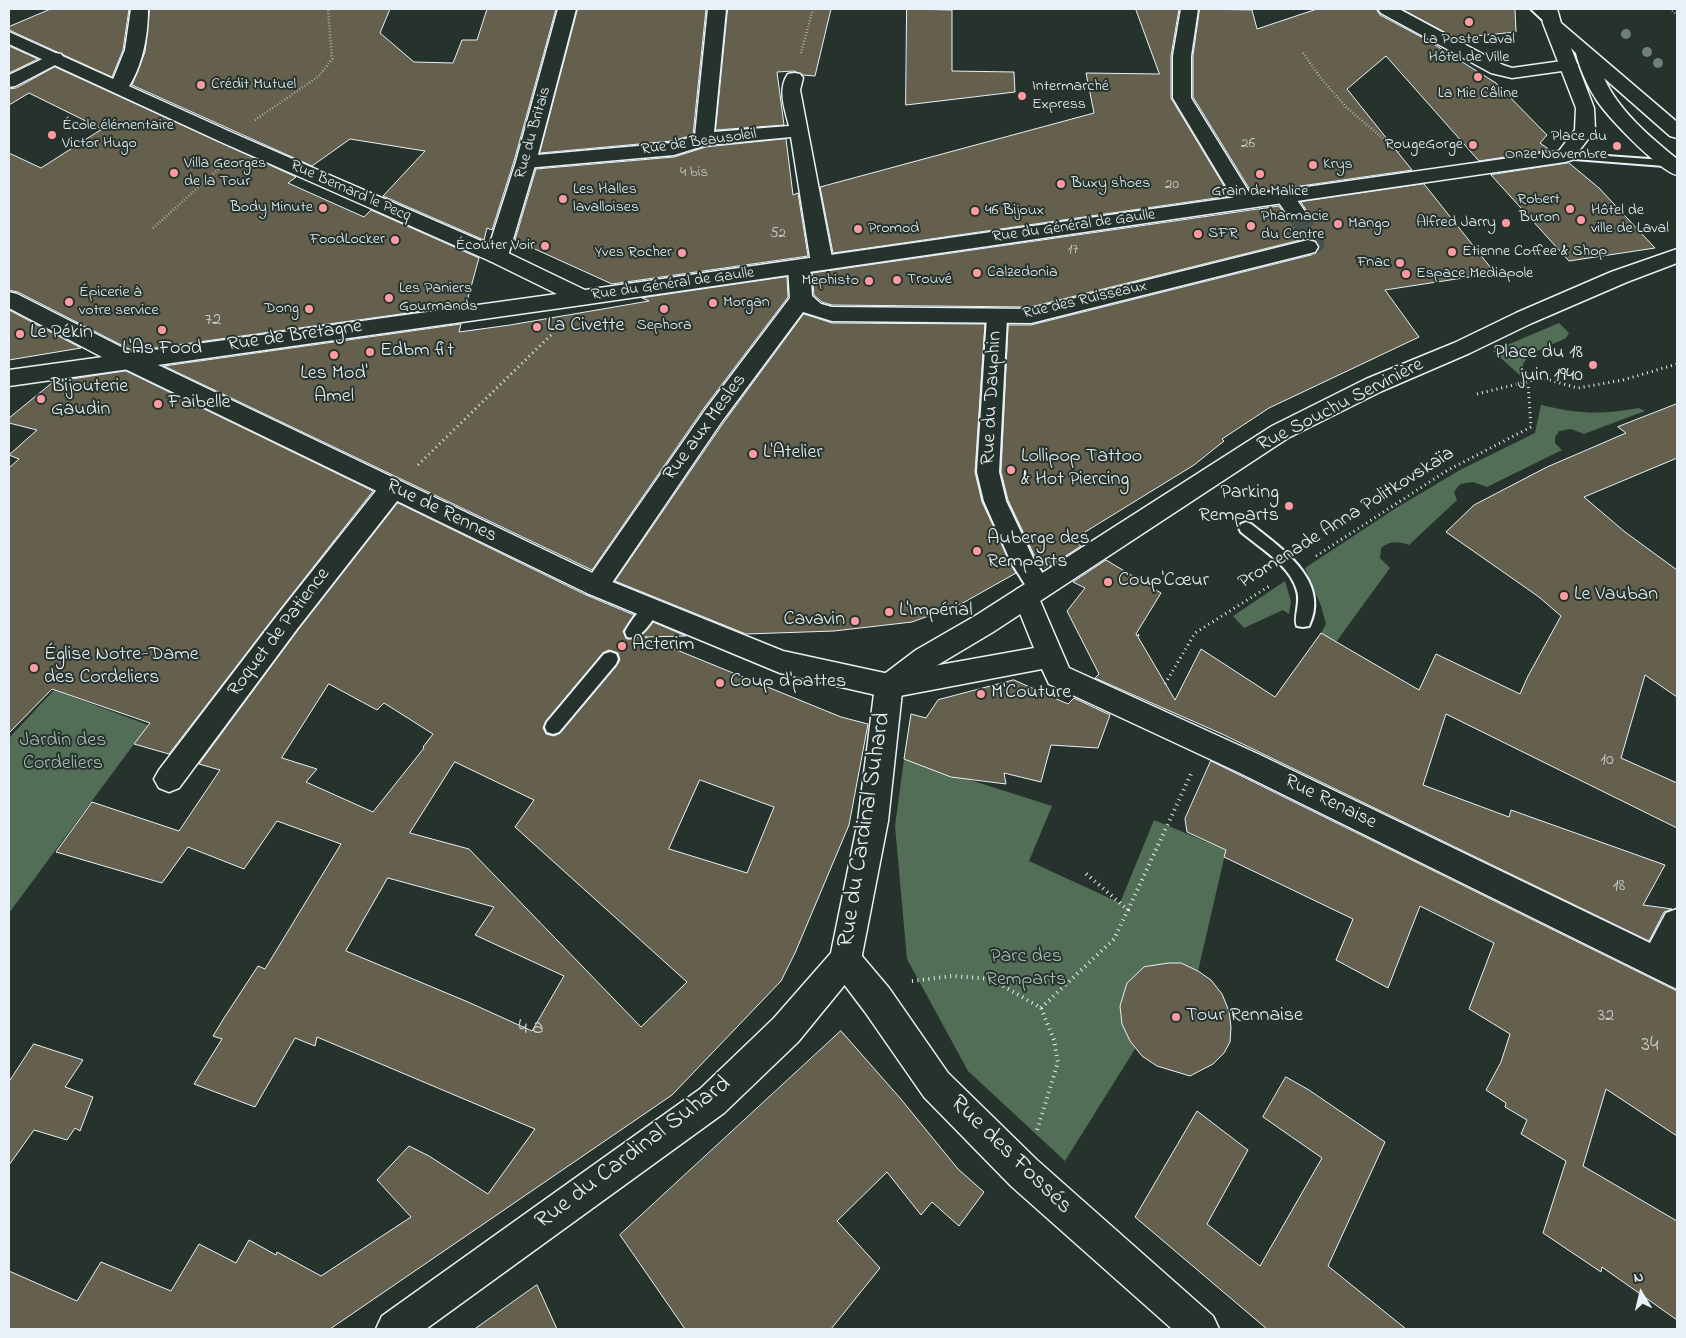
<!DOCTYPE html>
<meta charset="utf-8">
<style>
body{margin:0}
#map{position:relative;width:1686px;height:1338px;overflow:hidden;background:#26332d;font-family:"Indie Flower",sans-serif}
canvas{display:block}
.frame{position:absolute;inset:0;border:10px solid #e8f1f8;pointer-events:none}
.north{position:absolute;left:1616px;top:1268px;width:50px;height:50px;-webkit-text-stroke:4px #26332d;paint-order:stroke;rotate:351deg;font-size:14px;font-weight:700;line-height:20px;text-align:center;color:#e8f1f8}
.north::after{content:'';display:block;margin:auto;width:18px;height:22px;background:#e8f1f8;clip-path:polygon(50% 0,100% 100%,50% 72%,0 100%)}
</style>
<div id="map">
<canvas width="1686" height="1338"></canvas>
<div class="frame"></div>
<div class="north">N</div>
</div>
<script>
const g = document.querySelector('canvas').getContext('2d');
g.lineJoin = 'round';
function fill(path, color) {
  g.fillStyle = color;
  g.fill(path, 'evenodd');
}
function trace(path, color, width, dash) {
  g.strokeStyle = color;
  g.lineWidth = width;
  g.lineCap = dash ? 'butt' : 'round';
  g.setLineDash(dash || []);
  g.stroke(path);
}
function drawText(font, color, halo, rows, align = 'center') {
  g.font = font + ' "Indie Flower",sans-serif';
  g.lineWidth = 4;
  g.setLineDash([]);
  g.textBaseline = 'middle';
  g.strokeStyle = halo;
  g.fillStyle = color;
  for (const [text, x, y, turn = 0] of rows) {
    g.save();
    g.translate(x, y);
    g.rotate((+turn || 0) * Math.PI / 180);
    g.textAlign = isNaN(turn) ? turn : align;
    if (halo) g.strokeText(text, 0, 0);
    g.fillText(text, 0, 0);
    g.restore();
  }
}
fill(new Path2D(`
 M1559,323l10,10 -3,5 -37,17 -6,9 1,15 -31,-28z
 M1541,405c39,9 58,10 98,3l6,3 -61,23 -13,-5 -12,2 -4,6v6l7,7 -75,37 -14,-5 -13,2 -6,8 3,8 -48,45c-10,-4 -20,-4 -28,3l-1,10 10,10 -54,74 -15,-9 5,-9 -5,-18 -16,-38 91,-60 64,-38 75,-37z
 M1285,581l6,20 -2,13 -6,-4 -39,18 -11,-12z
 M54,690l94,35 -139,188v-175z
 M904,759l148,47 -23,55 91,42 34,-83 72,30 -28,121 -74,19 11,59 -70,112 -97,-90 -61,-112 -12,-133z`), '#526e56');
const building = new Path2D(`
 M51,9h78l-6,41 -11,27 -103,-47v-3z
 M150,9h240l-10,24 34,29 39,1 9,-23h15l10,-31h69l-42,152 -22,69 -5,-2 -3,12 -101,-44 42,-45 -75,-12 -38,27 -180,-81 13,-33z
 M578,9h128l-13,126 -21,6 -132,12z
 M728,9h103l-16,67 -12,-1 -9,-4 -17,1 7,53 -68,5z
 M907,9l45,1v61l62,1 1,20 -109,13z
 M1136,9h43l-8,47v42l59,98 -397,57 -13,-66 274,-74 -8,-40 73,1z
 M1200,9l52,1 5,19 60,-20h59l4,6 47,25 69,43 51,52 -7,8 10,7 -71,11 -93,-105 -39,33 65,81 -160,23 -59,-96v-41z
 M1402,9h113l1,23 -60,6z
 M9,46l29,13 -29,14z
 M55,67l241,110 -8,6 76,34 7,-7 108,48 -13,47 -333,46 -115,-59 -9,-2v-137l32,15 61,-39 -73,-36 -20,12v-16l7,-1z
 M786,139l7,56 5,-2 10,63 -196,28 -97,-44 21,-71 138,-12 32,-10z
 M1569,163l30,25 56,60 -86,13 -78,-86z
 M1424,184l71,89 -110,17 34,47 -150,71 -47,31 2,2 -30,24 -122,75 9,6 -34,22 -9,-5 -3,-6 -27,-57 -7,-28 7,-147h23l284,-71 5,-6 -3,-7 -9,-3 -277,69 -199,-2 -10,-3 -8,-7 -2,-22 467,-67 8,12 10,3 7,-3 4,-5 -7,-11z
 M787,277l1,20 -84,111 -112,162 -428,-204 297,-42 -2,8 51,-7 139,-24 -7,-3z
 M9,310l72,38 -72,12z
 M804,314l28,9 153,1 -10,148 7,30 34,71 -55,31 -49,18 -78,9 -88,3 -131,-53 109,-159z
 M126,371l247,120 -95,121 -109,142 -35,-10 16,-21 -98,-34 -43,44v-265l10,-9 -10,-4 28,-25 -28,-7v-5l44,-36z
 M1677,404v54l-93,39 41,35 52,38v127l-32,-22 -24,83 56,25v45l-231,-114 -23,71 86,32 2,-7 154,55 -22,40 29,4 -8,3 -15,29 -427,-207 -127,-56 4,-4 -32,-63 18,-23 -12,-6 33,-22 55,33 -25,41 1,2 2,-2 -1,3 37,63 26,-51 74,48 46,-64 98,57 17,-36 84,40 8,-18 33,-60 -22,-19 -93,-65 28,-27 73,-38 79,-34 -8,-6z
 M398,503l188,92 48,20 -11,16 4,8 11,-2 15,-15 33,14 -41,1 196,80 27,7 -19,101 -54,128 -14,28 -109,114 -342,234h-321v-58l68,30 24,-39 70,29 28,-47 37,19 13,-23 27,15 1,-3 44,24 90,-59 -34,-37 32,-34 20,10 59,38 47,-65 -218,-92 -2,9 -20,-8 -40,69 -61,-23 28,-45 -9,-3 11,-18 34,-52 7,3 76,-125 -64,-23 -33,48 -56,-22 -26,36 -106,-31 36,-50 87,29 41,-61 -21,-6 99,-134zM609,650l9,3 2,7 -3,5 -57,68 -6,3 -8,-2 -3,-6 3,-7 57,-68zM329,684l48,26 7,-7 49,31 -10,13 1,1 -51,64 -67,-30 11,-13 -35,-11zM455,762l79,38 -19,27 172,155 -46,45 -172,-178 -59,-16zM700,780l74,27 -27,66 -78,-24zM388,878l106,29 -19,28 89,41 -32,55 -64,-29 -122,-51z
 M1014,680l54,24 6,-6 36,17 -12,33 -47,-3 -10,37 -37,-9 2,11 -55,-7 -47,-18 7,-45 15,4 12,-18z
 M1211,761l466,230v145l-71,-47 -23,77 94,55v99l-75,-53 -1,5 -58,-39 23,-72 -45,-27 6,-14 -22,-13 1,-4 -20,-13 15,-28 9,-28 -41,-25 25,-66 -74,-37 -32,82 -52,-28 17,-41 -129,-62 2,-7 -39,-18 -2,-13z
 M1169,963h12l17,8 13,9 11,14 7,17 2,16 -1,15 -6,11 -11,11 -23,12 -33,-10 -15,-10 -12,-15 -8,-17 -2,-18 7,-23 17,-16z
 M841,1031l59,67 58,71 26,23 -25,34 -27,-24 -11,13 -34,-43 -50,49 43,47 -49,61h-146l-65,-94z
 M34,1044l49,16 -18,27 28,10 -13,34 -5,-3 -8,12 -33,-10 -25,35v-83z
 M1286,1077l23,13 76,52 -57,124 78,63h-139l-132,-112 62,-106 51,39 -41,74 53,42 62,-108 -59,-41z
 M537,1285l20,44h-82z`);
fill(building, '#64604d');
trace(building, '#e8f1f8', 1);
trace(new Path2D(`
 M1296,213l19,30 -7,4`), '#43504b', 19, [19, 10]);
const service = new Path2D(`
 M1531,9h11l15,14 -1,2h-8z
 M1565,153l112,8v6l-116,-9 -2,-2 2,-2z
 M1246,522l5,2c30,24 80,57 58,102l-6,1 -6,-1c-4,-8 4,-23 0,-35 -6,-25 -37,-43 -56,-59l-2,-4 2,-4z
 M651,603l6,2 2,4c-6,11 -18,32 -32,28l-2,-5c5,-10 16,-26 26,-29z
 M610,652l6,2 2,5 -2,5 -57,68 -6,2 -6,-2 -2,-5 2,-5 57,-68z`);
const pedestrian = new Path2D(`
 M997,310l7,2 3,5 -8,155 7,29 27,57 18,29 -4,7 -8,3 -8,-3 -20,-32 -27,-61 -7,-29 10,-155 3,-5z`);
const minor = new Path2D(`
 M131,9h17c0,28 -6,59 -22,82l-7,2 -7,-2 -2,-4 15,-37z
 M708,9h18l-12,123 75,-6c-4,-16 -12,-37 -1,-52l6,-1 6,1 3,4 -3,12 33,173 -4,5 -7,2 -7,-2 -4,-5 -20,-126 -85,8 -32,10 -148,13 -7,-2 -3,-4 3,-4 7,-2 146,-13 23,-7z
 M1181,9h17l-7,47v42l64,104 -3,4 -7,2 -7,-2 -65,-108v-42z
 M1378,9h21l104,56 9,3 57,-8 6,1 3,4 -3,4 -6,1 -57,8 -21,-5 -110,-60z
 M55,53l6,1 3,4 -3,4 -46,24 -6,1v-12z
 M1285,191l7,2 14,20 -3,4 -7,2 -7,-2 -14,-20 3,-4z
 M1308,240l7,2 3,5 -3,5 -284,71 -199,-2 -29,-9 -81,109 -117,172 -9,3 -9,-3 -4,-7 123,-177 84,-111 -2,-31 3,-5 8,-2 8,2 3,5 2,29 9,8 11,3 199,2z
 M392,480l9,2 3,7 -3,7 -104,133 -118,159 -10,4 -10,-4 -5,-9 5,-9 120,-157 104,-131z
 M1026,585l9,4 34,79 191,87 390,188 16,-30 11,-4v80l-437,-216 -191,-89 -7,-15 -153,29 -10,-4 -4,-8 4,-8 10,-4 145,-26 -21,-52 4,-7z
 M845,944l11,5 33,39 59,85 89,87 176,156 6,13h-47l-161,-143 -87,-89 -59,-85 -31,-41 -5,-11 5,-11z`);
const tertiary = new Path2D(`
 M558,9h18l-40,153 -28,94 -4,5 -7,2 -7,-2 -4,-5 30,-94z
 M9,292l8,2 118,60 470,225 178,72 106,23 10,4 4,8 -4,8 -10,4 -109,-25 -193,-80 -468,-227 -110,-58z`);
const secondary = new Path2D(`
 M1541,9h16l4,14 116,99v16l-7,-2 -66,-58c14,32 46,59 73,81v16c-18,-4 -73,-61 -83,-79 -7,-11 -15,-30 -18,-43l-5,-5 23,60 1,22 -23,30 -7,2 -983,143 -573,81v-16l548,-76 -67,-33 -269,-119 -212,-98v-12l226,102 269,117 81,39 974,-139 16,-21 1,-22 -33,-85z
 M1677,249v14l-50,19 -95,41 -62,30 -88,38 -94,47 -295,194 -57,34 -34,26 -14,129 -27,139 -5,11 -58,71 -74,71 -298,216h-50l6,-13 318,-227 74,-71 57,-65 27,-132 17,-135 4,-8 37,-28 59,-34 297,-190 94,-47 88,-36 62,-30 95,-41z`);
trace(service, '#e8f1f8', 4);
trace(pedestrian, '#e8f1f8', 4);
trace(minor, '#e8f1f8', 3);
trace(tertiary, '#e8f1f8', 3);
trace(secondary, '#e8f1f8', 3);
trace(new Path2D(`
 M1670,9l7,6
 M801,53l12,-44
 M1303,53l17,24 26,30 53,45
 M255,120l64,-44 13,-17 -4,-50
 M153,228l69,-62`), '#e8f1f8', 2.5, [0.5, 2.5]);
trace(new Path2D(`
 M1477,394l65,-16 36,10 45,-8 54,-16
 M418,465l135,-132
 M1316,556l132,-86 83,-43 -3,-44
 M1165,684l30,-51 76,-48`), '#e8f1f8', 3, [1, 4]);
trace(new Path2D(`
 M1128,910l63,-136
 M912,981l41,-5 38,3 50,29 13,32 4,22 -21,68
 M1041,1008l73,-69 14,-29 -45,-39`), '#e8f1f8', 4, [1, 4.5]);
fill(service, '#26332d');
fill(pedestrian, '#26332d');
fill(minor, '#26332d');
fill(tertiary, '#26332d');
fill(secondary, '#26332d');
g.fillStyle = '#707f79';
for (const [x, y] of [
 [1626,34],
 [1647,52],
 [1658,63]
]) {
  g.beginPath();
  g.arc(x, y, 5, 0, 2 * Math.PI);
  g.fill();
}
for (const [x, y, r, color] of [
 [1469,22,5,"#ff9aa2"],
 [1478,77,5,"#ff9aa2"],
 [201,85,5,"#ff9aa2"],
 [1022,96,5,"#ff9aa2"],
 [52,135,5,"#ff9aa2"],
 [1473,145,5,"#ff9aa2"],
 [1617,146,5,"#ff9aa2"],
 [1313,165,5,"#ff9aa2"],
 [174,173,5,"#ff9aa2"],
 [1260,174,5,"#ff9aa2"],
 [1061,184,5,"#ff9aa2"],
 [563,199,5,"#ff9aa2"],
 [323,208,5,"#ff9aa2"],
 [1570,209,5,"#ff9aa2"],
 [975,211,5,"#ff9aa2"],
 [1581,220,5,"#ff9aa2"],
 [1506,223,5,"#ff9aa2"],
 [1338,224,5,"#ff9aa2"],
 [1251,226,5,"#ff9aa2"],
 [858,229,5,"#ff9aa2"],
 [1198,234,5,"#ff9aa2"],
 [395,240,5,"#ff9aa2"],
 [545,246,5,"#ff9aa2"],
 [1452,252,5,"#ff9aa2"],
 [682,253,5,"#ff9aa2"],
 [1400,263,5,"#ff9aa2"],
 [977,273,5,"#ff9aa2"],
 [1406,274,5,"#ff9aa2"],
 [897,280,5,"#ff9aa2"],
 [869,281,5,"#ff9aa2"],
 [389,298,5,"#ff9aa2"],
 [69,302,5,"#ff9aa2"],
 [713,303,5,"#ff9aa2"],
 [309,309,5,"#ff9aa2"],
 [664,309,5,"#ff9aa2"],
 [537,327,5,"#ff9aa2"],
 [162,330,5,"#ff9aa2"],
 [20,334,5,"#ff9aa2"],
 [370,352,5,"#ff9aa2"],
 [334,355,5,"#ff9aa2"],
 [1593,365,5,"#ff9aa2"],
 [41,399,5,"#ff9aa2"],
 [158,404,5,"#ff9aa2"],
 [753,454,5,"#ff9aa2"],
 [1011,470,5,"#ff9aa2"],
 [1289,506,5,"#ff9aa2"],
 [977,551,5,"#ff9aa2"],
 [1108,582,5,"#ff9aa2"],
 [1564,596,5,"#ff9aa2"],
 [889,612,5,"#ff9aa2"],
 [855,621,5,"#ff9aa2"],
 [622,646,5,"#ff9aa2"],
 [34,668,5,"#ff9aa2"],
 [720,683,5,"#ff9aa2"],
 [981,694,5,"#ff9aa2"],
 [1176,1017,5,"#ff9aa2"]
]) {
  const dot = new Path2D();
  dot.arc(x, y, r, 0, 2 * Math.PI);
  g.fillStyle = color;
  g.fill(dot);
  trace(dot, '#26332d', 2);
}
drawText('15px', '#c7cdcd', null, [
 ["26",1248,145],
 ["4 bis",694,174],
 ["20",1172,186],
 ["52",778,235],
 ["17",1073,251]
]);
drawText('16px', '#e8f1f8', '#26332d', [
 ["La Poste Laval",1469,40,"center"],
 ["Hôtel de Ville",1469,58,"center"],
 ["Crédit Mutuel",211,85],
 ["Intermarché",1032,87],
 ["Express",1032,105],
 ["La Mie Câline",1478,94,"center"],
 ["École élémentaire",62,126],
 ["Victor Hugo",62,144],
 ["Place du",1607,137,"right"],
 ["Onze Novembre",1607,155,"right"],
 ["RougeGorge",1463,145,"right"],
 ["Villa Georges",184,164],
 ["de la Tour",184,182],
 ["Krys",1323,165],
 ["Buxy shoes",1071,184],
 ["Les Halles",573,190],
 ["lavalloises",573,208],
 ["Grain de Malice",1260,192,"center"],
 ["Robert",1560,200,"right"],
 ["Buron",1560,218,"right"],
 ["Body Minute",313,208,"right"],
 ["46 Bijoux",985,211],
 ["Hôtel de",1591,211],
 ["ville de Laval",1591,229],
 ["Pharmacie",1261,217],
 ["du Centre",1261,235],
 ["Alfred Jarry",1496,223,"right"],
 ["Mango",1348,224],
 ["Promod",868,229],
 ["SFR",1208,234],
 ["FoodLocker",385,240,"right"],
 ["Écouter Voir",535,246,"right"],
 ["Etienne Coffee & Shop",1462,252],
 ["Yves Rocher",672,253,"right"],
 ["Fnac",1390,263,"right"],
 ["Calzedonia",987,273],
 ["Espace Mediapole",1416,274],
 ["Trouvé",907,280],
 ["Mephisto",859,281,"right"],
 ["Les Paniers",399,289],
 ["Gourmands",399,307],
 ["Épicerie à",79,293],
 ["votre service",79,311],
 ["Morgan",723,303],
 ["Dong",299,309,"right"],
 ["Sephora",664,326,"center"]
], 'left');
drawText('16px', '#e8f1f8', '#26332d', [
 ["Rue du Britais",534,133,-74],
 ["Rue de Beausoleil",699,143,-8],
 ["Rue Bernard le Pecq",350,192,24],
 ["Rue du Général de Gaulle",1074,227,-8],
 ["Rue du Général de Gaulle",673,285,-8],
 ["Rue des Ruisseaux",1085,301,-13]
]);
drawText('18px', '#c7cdcd', null, [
 ["72",213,321],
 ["10",1607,761],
 ["18",1619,887],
 ["32",1606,1017]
]);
drawText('20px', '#e8f1f8', '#26332d', [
 ["La Civette",547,327],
 ["Le Pékin",30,334],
 ["L'As Food",162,350,"center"],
 ["Edbm fit",380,352],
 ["Place du 18",1583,354,"right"],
 ["juin 1940",1583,377,"right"],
 ["Les Mod'",334,375,"center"],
 ["Amel",334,398,"center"],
 ["Bijouterie",51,388],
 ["Gaudin",51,411],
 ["Faibelle",168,404],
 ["L'Atelier",763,454],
 ["Lollipop Tattoo",1021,458],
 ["& Hot Piercing",1021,481],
 ["Parking",1279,494,"right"],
 ["Remparts",1279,517,"right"],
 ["Auberge des",987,540],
 ["Remparts",987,563],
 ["Coup'Cœur",1118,582],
 ["Le Vauban",1574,596],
 ["L'Impérial",899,612],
 ["Cavavin",845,621,"right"],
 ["Acterim",632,646],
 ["Église Notre-Dame",44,656],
 ["des Cordeliers",44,679],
 ["Coup d'pattes",730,683],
 ["M'Couture",991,694],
 ["Tour Rennaise",1186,1017]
], 'left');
drawText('20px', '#e8f1f8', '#26332d', [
 ["Rue de Bretagne",295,337,-8],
 ["Rue du Dauphin",993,398,-87],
 ["Rue Souchu Servinière",1341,406,-27],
 ["Rue aux Mesles",706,428,-54],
 ["Rue de Rennes",441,512,26],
 ["Promenade Anna Politkovskaïa",1347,519,-32],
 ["Roquet de Patience",280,633,-53],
 ["Rue Renaise",1330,803,26]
]);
drawText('20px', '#acbdb7', '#26332d', [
 ["Jardin des",63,742],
 ["Cordeliers",63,765],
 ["Parc des",1026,958],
 ["Remparts",1026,981]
]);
drawText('21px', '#c7cdcd', null, [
 ["4 a",531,1030],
 ["34",1650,1047]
]);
drawText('24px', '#e8f1f8', '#26332d', [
 ["Rue du Cardinal Suhard",866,830,-81],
 ["Rue du Cardinal Suhard",634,1154,-37],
 ["Rue des Fossés",1010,1156,44]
]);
</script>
